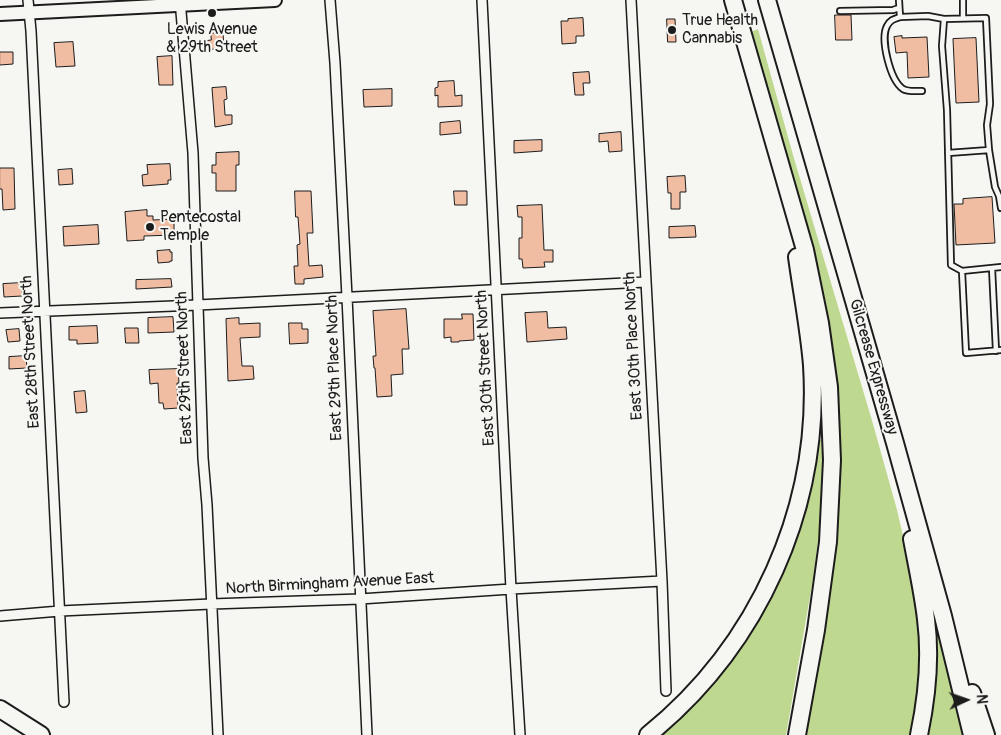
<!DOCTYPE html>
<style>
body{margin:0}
#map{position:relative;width:1001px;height:735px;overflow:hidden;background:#f6f6f2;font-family:Pangolin,sans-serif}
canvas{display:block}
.north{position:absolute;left:941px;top:675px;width:50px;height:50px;-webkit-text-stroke:4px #f6f6f2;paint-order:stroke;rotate:87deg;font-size:14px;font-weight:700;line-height:20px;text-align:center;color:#1c1c1c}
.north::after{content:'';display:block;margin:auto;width:18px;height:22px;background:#1c1c1c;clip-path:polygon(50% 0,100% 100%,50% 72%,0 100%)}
</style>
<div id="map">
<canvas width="1001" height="735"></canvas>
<div class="north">N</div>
</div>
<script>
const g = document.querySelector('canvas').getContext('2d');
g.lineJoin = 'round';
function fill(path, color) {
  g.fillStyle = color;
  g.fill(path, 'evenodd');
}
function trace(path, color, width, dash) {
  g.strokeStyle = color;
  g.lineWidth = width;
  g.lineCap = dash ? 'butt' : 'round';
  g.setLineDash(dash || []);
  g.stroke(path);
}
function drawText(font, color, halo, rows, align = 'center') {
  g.font = font + ' Pangolin,sans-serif';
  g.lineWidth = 4;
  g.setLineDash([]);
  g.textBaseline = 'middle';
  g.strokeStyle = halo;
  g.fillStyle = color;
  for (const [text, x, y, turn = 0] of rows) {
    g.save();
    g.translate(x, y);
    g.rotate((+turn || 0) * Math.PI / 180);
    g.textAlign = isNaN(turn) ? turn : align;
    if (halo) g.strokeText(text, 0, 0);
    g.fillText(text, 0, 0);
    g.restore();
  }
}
fill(new Path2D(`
 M758,29l35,126 80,269 24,86 20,86 5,49 -1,49 -9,41h-105l3,-31 27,-196 4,-67 -4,-54 -11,-83 -13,-53 -62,-219z
 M816,440h6v47l-3,46 -6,46 -27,156h-130l93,-104z
 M932,618h5l29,117h-40z`), '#bfd88f');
const building = new Path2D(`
 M835,15h16l1,25h-16z
 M583,18l1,18h-8v7l-14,1 -1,-23h7v-2z
 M667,19h8l1,23h-8z
 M211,33h12l1,15 -19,2 -1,-9 7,-1z
 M902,36v2l25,-1 2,40 -21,1 -1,-26 -11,1 -2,-16z
 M976,38l3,64 -23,1 -3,-64z
 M73,42l2,24 -19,1 -2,-24z
 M0,52h13v12l-13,1z
 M172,56l1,29h-14l-2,-28z
 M589,72l1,11h-7l1,12h-9l-2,-22z
 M454,81l1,15 7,-1v11l-24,1v-12l-3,1v-8l3,-1v-5z
 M226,87l1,12 -3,1 1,15h7v9l-17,3 -3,-39z
 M392,89v17l-28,1 -1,-17z
 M460,121l1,12 -21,2v-12z
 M621,132l1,19 -13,1 -1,-11 -9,1v-8z
 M542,140v11l-28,2v-12z
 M239,152v13h-3v26h-20v-18h-4v-8h4v-12z
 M170,164l1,16h-3v4l-25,2 -1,-11 6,-1 -1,-9z
 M0,168h14l1,41 -12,1 -1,-21h-2z
 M72,169l1,15 -14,1 -1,-15z
 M685,176l1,16h-6v17h-9v-16h-3l-1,-16z
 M295,191h16l2,42h-6l2,33 13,-1 1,12 -19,2v5h-9l-1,-18h4l-1,-21 3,-1 -2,-27h-2z
 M454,191h13v14h-12z
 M992,197l3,46 -39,2 -2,-41h9v-5z
 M542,205l2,45h9v12h-9l1,5 -22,1 -1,-9h-3v-21h3v-21h-4l-1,-11z
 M147,210v6h6v4l21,-1v16l-30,1v4l-17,1 -2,-29z
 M98,225l1,19 -35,2 -1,-19z
 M695,226l1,11 -27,1v-11z
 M170,250v2h2v9h-2v1l-12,1 -1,-12z
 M171,279l1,8 -36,2v-9z
 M21,283l1,13 -18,1 -1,-13z
 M406,309l3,40h-7l1,25 -12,1 1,21 -15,1 -2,-29h-1l-1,-12h3l-3,-45z
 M547,312l1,16 18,-1 1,12 -40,3 -2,-29z
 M462,314h11l1,26 -15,1v1h-8v-5l-7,1v-19h18z
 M173,317l1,15 -26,1v-15z
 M239,318v6l21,-1v14l-20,1 2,28h11l1,13 -26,2 -2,-62z
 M289,323h13v6h6v14l-18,1z
 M97,326l1,17 -21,1v-4h-8v-13z
 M125,328h13l1,15h-13z
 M19,329l1,12 -12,1 -2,-12z
 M26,356l1,12 -18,1v-12z
 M178,369l1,14h-2l1,25 -14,1 -1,-6h-4l-1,-20 -8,1 -1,-14z
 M85,391l2,21 -11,1 -2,-21z`);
fill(building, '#f1bda2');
trace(building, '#1c1c1c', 1);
const service = new Path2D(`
 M899,0l1,17c-6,2 -10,3 -13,9 -7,13 3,54 16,63 5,3 13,2 19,2
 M963,0v18
 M840,11l53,-1 6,-2
 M900,17l28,-1 16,3 42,-1 4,86 -3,21 2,25 6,37 4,9 2,12
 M944,19l-2,27 5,64 4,155 11,6
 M948,153l41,-3
 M1001,267l-39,4 4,82 35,-3
 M992,268l4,83`);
const minor = new Path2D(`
 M28,0l3,31 33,671
 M180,0l13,153 10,305 4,47 11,230
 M330,0l5,63 12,234 20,438
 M482,0l29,589 9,146
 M631,0l31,581 4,110
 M0,313l198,-8 447,-23
 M0,616l60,-5 151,-7 149,-5 151,-10 151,-8`);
const secondary = new Path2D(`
 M0,14l275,-14`);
const motorway = new Path2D(`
 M733,0l72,250 15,73 9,64 3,73 -4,82 -12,88 -19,105
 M767,0l128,443 48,173 29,119
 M912,539c5,27 11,54 14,80 5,39 1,78 -7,116
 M972,693l14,42
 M0,709l41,26
 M648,735c110,-89 173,-227 164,-370 -3,-36 -10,-72 -15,-108`);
trace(service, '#1c1c1c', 8);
trace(minor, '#1c1c1c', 12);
trace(secondary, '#1c1c1c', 16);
trace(motorway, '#1c1c1c', 20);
trace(service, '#f6f6f2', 4.5);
trace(minor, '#f6f6f2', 9);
trace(secondary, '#f6f6f2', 12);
trace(motorway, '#f6f6f2', 16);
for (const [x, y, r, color] of [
 [212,13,5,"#1c1c1c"],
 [672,30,5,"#1c1c1c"],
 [150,227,5,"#1c1c1c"]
]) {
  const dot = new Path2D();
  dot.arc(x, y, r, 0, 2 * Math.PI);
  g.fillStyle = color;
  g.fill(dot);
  trace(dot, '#f6f6f2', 2);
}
drawText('16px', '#1c1c1c', '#f6f6f2', [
 ["True Health",682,21],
 ["Cannabis",682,39],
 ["Lewis Avenue",212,30,"center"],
 ["& 29th Street",212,48,"center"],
 ["Pentecostal",160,218],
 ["Temple",160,236]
], 'left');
drawText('16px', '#1c1c1c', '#f6f6f2', [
 ["East 30th Place North",634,346,-93],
 ["East 28th Street North",31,352,-93],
 ["Gilcrease Expressway",873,367,74],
 ["East 29th Street North",185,368,-92],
 ["East 29th Place North",335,368,-92],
 ["East 30th Street North",486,368,-93],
 ["North Birmingham Avenue East",330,584,-3]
]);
</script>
